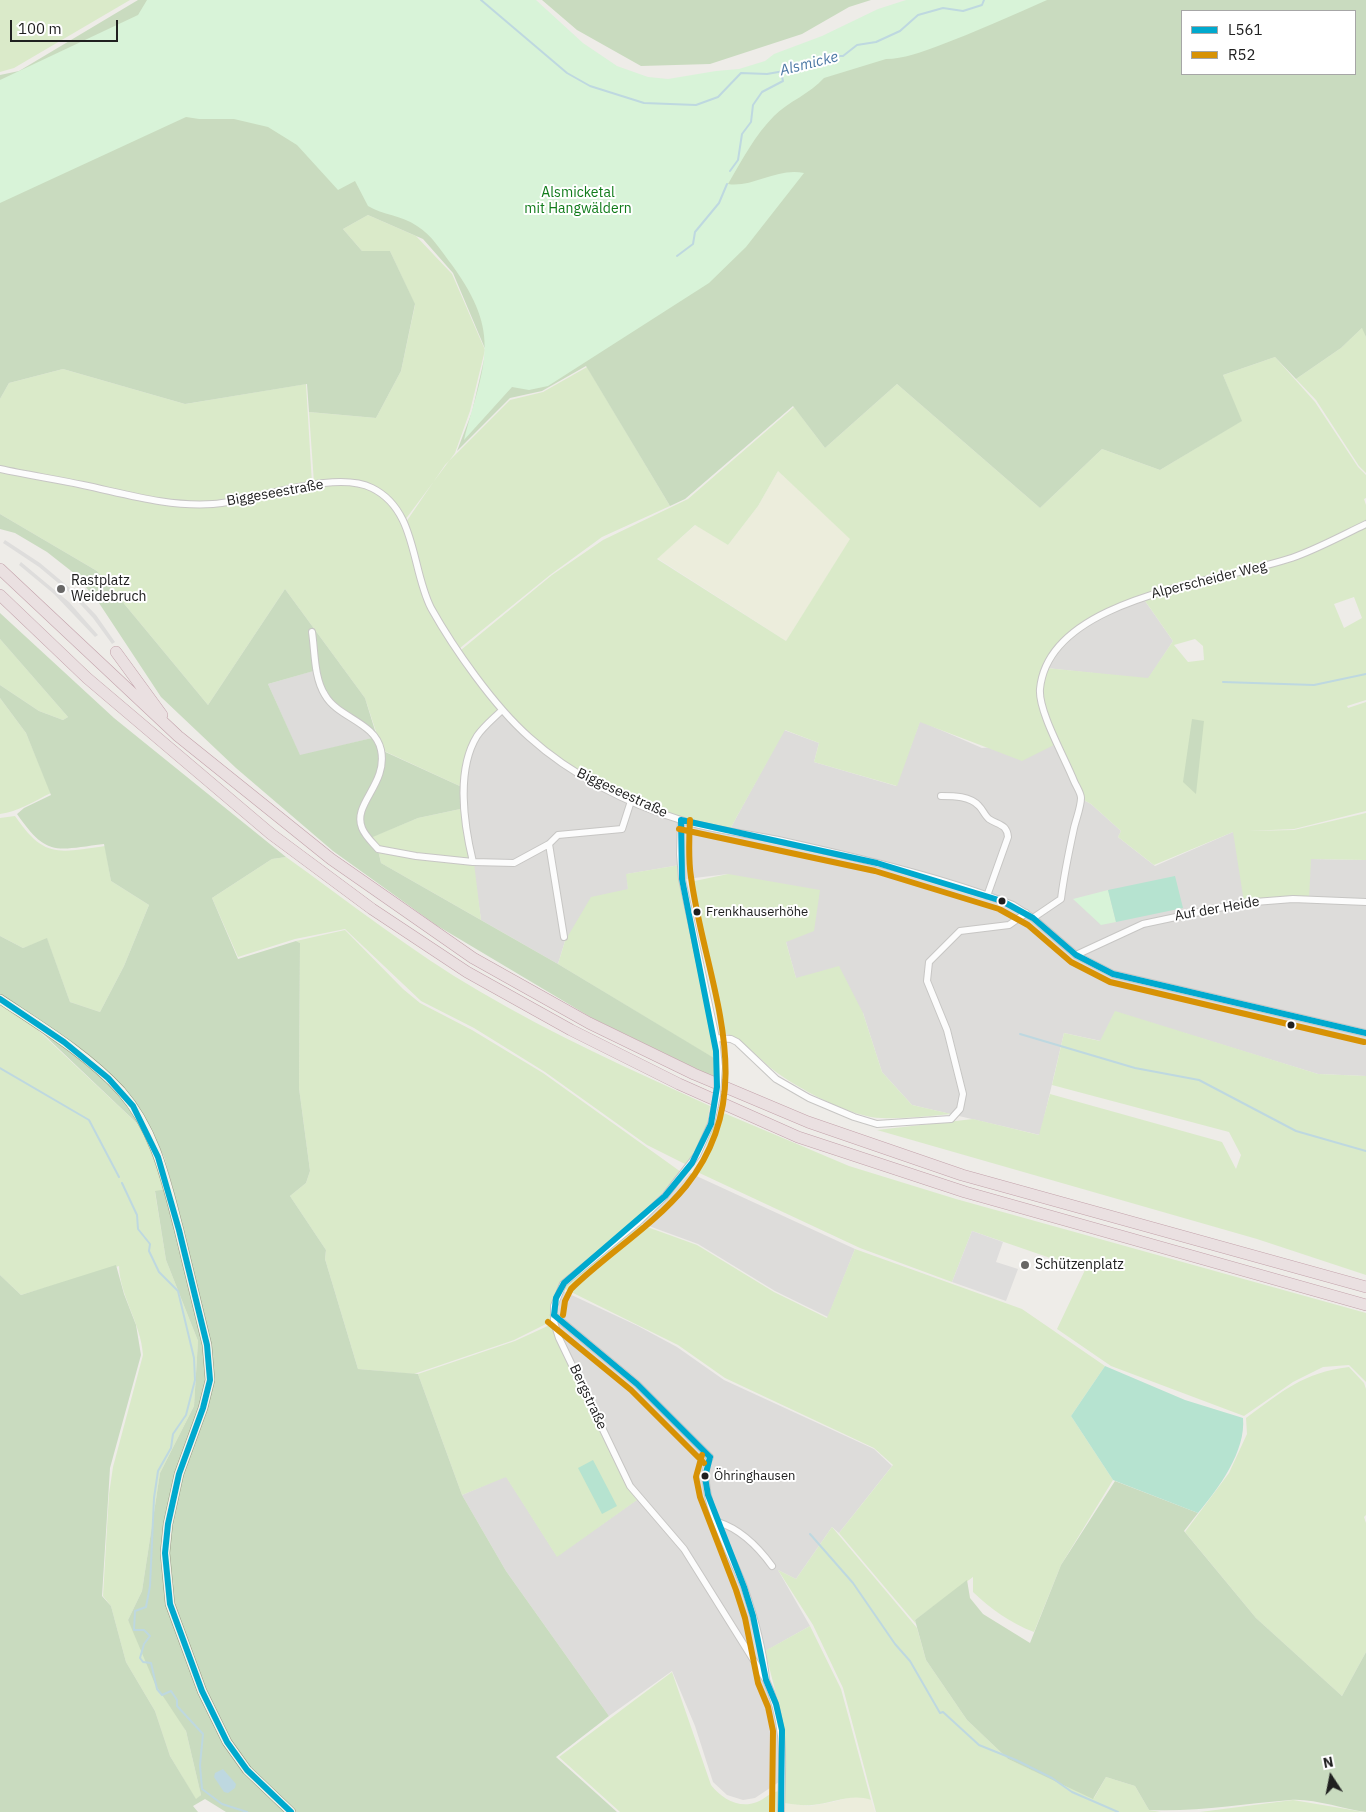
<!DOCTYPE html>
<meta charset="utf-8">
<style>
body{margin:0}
#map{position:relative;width:1366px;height:1812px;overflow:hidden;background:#eeece8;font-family:"IBM Plex Sans",sans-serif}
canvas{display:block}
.legend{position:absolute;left:1181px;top:10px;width:175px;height:65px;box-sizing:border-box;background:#fff;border:1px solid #a6a6a6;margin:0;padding:6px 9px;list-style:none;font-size:15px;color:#202020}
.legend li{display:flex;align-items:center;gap:10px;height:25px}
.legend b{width:25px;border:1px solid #a6a6a6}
.north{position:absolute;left:1306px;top:1752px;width:50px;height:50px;-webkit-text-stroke:4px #fff;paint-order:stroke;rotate:349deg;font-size:14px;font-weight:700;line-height:20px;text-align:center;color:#202020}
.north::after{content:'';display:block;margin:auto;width:18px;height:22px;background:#202020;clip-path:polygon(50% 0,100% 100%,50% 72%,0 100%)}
.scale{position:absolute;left:10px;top:20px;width:108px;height:22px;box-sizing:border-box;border:2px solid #202020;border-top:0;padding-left:6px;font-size:15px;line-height:18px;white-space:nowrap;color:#202020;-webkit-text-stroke:4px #fff;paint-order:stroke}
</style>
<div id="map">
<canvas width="1366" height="1812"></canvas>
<ul class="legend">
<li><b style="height:6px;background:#00a9ce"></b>L561</li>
<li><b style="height:6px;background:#d79205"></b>R52</li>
</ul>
<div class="north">N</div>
<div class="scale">100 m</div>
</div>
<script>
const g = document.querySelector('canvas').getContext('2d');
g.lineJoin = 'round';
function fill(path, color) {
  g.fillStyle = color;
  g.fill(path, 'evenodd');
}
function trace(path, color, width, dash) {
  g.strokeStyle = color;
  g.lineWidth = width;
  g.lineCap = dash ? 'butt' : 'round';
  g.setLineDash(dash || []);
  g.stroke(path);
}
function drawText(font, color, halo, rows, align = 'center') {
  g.font = font + ' "IBM Plex Sans",sans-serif';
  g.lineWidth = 4;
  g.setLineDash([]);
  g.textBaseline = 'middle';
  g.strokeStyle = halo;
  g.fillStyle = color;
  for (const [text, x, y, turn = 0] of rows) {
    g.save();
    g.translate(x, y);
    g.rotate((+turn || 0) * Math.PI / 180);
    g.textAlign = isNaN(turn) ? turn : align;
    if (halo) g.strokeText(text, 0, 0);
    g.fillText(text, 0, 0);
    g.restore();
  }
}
fill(new Path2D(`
 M1143,598l30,43 -25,38 -102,-11 26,-32 20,-13z
 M316,670l60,67 -76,19 -32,-72z
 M501,712l71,61 107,48 1,44 -53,9 1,15 -63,52 -7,23 -77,-44 -11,-77 -4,-69 8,-31z
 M920,721l62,27 76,-5 22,55 11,6 30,27 -3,6 37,29 78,-34 78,27 55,1v216l-48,-2 -203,-62 -14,29 -37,-8 -24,102 -128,-30 -30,-33 -19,-59 -67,-35 -10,-36 -58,-68 -42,5 -4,-26 1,-31 46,9 55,-101 35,13 -5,19 82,24z
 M690,1173l165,76 -27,68 -53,-26 -77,-47 -60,-22 29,-23z
 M563,1291l75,35 39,21 47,33 150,69 18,17 -53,67 -7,-6 -36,52 -18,-9 32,56 -48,27 14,51 4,37 -1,41 -24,16 -12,2 -16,-5 -14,-13 -18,-56 -23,-55 -63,45 -103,-145 -44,-76 44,-19 51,80 85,-60 -9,-11 -72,-148 -6,-29z`), '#dddcda');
fill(new Path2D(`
 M778,471l73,68 -65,102 -129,-83 39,-33 32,20 30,-39z
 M858,1795l13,5 4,12h-91v-9l26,3 23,-4z`), '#eceddc');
fill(new Path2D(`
 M0,0h130l-116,68 -14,4z
 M368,215l48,21 36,38 33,76 -15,61 -15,42 -50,67 -31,-33 -60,-4 -5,-71 67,6 25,-47 14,-66 -25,-54h-28l-19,-22z
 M1363,327l3,10v136l-7,-7 -43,-66 -20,-21 45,-31z
 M1275,357l40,45 43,65 8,8v23l-2,1 2,6v17l-69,33 -160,42 -67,37 -15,13 -11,19 -6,25 20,52 -36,18 -102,-39 -23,64 -83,-24 5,-19 -34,-13 -55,99c-17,-4 -35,-7 -52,-12 -57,-17 -138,-62 -176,-108 -15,-19 -28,-40 -41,-59l91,-75 51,-35 85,-41 106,-92 31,41 72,-64 143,124 62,-59 58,21 81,-49 -18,-46zM778,471l72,68 -64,102 -129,-82 38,-34 33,20 30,-39z
 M587,367l83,139 -68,31 -52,38 -90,73 -29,-43 -25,-83 39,-57 65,-65 33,-8z
 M63,369l122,35 121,-20 6,100 -73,16 -57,3 -182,-36v-68l9,-16z
 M0,471l145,31 37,4 132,-20 42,-3 18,7 14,10 15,23 26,83 68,103v5l-24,28 -9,46 -82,-38 -17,-52 -80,-109 -77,116 -111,-134 -97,-57z
 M1366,525v175l-19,6 1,2 18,-6v109l-72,18 -46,2 46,-1 72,-17v47l-55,-1 -2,40 -65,3 -11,-70 -79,33 -36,-28 3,-6 -30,-27 -9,-5 -37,-86 -4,-21 5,-24 102,10 25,-37 -30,-43 110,-28zM1354,597l8,21 -18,10 -10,-24zM1195,639l8,7 1,14 -16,2 -14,-17z
 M0,639l68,78 -5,3 -24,-9 -39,-26z
 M0,698l26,35 25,60c-17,8 -33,19 -51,21z
 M465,808l7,53 -93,-13 -10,-10 49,-20z
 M15,816c29,42 42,37 90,30l6,35 38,24 -25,61 -24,46 -30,-10 -23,-63 -24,9 -23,-12v-118z
 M378,850l96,13 7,57 -100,-57z
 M286,857c63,45 126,95 193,134 74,44 153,79 231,115l-4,23 -19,36 -40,-20 -102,-73 -71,-44 -53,-27 -76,-72 -50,10 -57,18 -26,-59 60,-39z
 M680,865l33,173v20l-155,-94 7,-23 26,-44 37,-8 -2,-15z
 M728,874l92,16 -6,41 -28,11 10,36 43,-12 24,47 19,59 30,33 39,9c-23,2 -46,5 -69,4 -30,0 -87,-31 -110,-49 -17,-14 -31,-32 -52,-37l-30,-150z
 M345,930l58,59 17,14 52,27 71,43 138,99 -45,49 -75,62 -9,38 -38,19 -100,34 -56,-5 -33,-110 1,-9 -36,-54 16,-13 4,-12 -11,-83 1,-145 -4,-2z
 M0,1003l26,16 118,111 21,60 -10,2 11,68 32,81 -4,65 -34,67 -18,118 -14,29 58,111 15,64 -5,5 -26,-44 -15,-45 -29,-49 -15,-56 -8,-10 6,-102 4,-27 30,-112c-2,-32 -23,-58 -24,-89l-98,29 -21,-20z
 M1115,1011l203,63 48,2v199l-109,-36 -380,-109 96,-11 66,16 11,-41 172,48 14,27 5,-14 -12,-23 -177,-47 12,-52 36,8z
 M719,1111l130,55 107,33 410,114v69l-17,-17 -26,2 -30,15 -49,34 -133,-50 -54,-37 28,-59 -113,-39 -20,51 -92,-34 -167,-78 9,-12z
 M639,1224l58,21 77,47 53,26 28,-69 167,60 83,57 -34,50 42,64 -52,85 -27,67c-24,-9 -43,-23 -61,-40v-15l-58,43 1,4 -77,-91 54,-68 -19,-17 -149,-70 -47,-33 -115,-57z
 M552,1324l76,164 9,12 -80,57 -51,-80 -44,18 -44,-121 97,-33z
 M1349,1367l15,16 2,6v126l-2,2 2,6v129l-24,44 -86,-78 -71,-86 44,-59 18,-39 -1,-16c37,-27 56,-45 103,-51z
 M832,1527l85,101 9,32 41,60 41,39 86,39 12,-21 29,9 14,24 12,2h-285l-33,-124 -30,-63 -35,-55 18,9z
 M810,1626l31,63 30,111c-20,-7 -37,3 -59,5 -9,1 -19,-1 -28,-2l1,-64 -3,-22 -17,-66z
 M672,1672l39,113c11,14 28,24 46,17 8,-3 13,-10 22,-11l-1,21h-158l-61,-55z
 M1293,1800l71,12h-164z`), '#daeac9');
fill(new Path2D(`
 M138,0h268l68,95 288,-3 230,-92h374v337l-4,-9 -21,20 -45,31 -21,-22 -52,18 19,46 -82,49 -58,-21 -62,59 -143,-124 -72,64 -32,-42 -108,93 -15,7 -84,-140 -44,25 -32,7 -53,53 15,-39 14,-61 -33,-78 -30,-34 -55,-24 -25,14 19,22h28l25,53 -14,67 -25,47 -67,-6 -2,-28 -122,20 -122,-35 -54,14 -9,16v-324l19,-4zM1182,11h173v63h-173z
 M542,0h329l-22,7 -47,27 -92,30 -69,2 -64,-36z
 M0,514l97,57 111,134 77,-116 80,109 12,39 -46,-34 -14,-33 -49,14 32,71 76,-18 5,13 83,38 1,20 -47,10 -50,21 10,11 3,13 177,101 156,94 1,20 -123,-60 -156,-93 -103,-74 -97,-83 -75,-71 -62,-94 -24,-29 -28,-22 -32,-19 -15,-4z
 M0,613l114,105 172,139 -14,2 -60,39 26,61 58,-18 4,2 -1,145 11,83 -4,12 -16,13 36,54 -1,9 33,110 60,5 44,121 44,76 103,145 -53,41 61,55h-391l-21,-13 -12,7 5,6h-198v-537l21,20 95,-30 8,29 12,31 5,30 -31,113 -8,128 9,10 15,56 29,49 15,45 26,43 5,-4 -15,-64 -31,-47 -27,-64 14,-29 18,-118 34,-67 4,-65 -32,-81 -11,-69 18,-3 -9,-31 -14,-29 -6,2 -126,-120 -18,-12v-62l23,12 24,-10 23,64 30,10 24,-46 25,-61 -38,-24 -7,-37c-49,6 -57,13 -87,-30l7,-6 27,-13 -25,-62 -26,-35v-13l39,26 24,9 5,-3 -68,-78z
 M1192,719l12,2 -8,73 -13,-12z
 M1115,1481l83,32 -14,18 72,87 86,78 24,-44v160c-23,-3 -53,-14 -76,-12 -47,4 -94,12 -141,10l-14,-24 -29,-9 -13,22 -85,-40 -41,-39 -41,-60 -11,-40 52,-40 3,18 13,16 47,29 31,-78z`), '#c9dbbf');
fill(new Path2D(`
 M147,0h389l47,43 34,23 31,11 20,2 48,-8 23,-2 26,-8 9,-7 48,-18 56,-27 28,-9h141c-36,16 -72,32 -109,46 -16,6 -35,13 -52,13l-62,19c-14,16 -35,23 -50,38 -19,19 -32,44 -46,68 24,4 50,-17 76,-11l-58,74 -37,36 -161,103 -19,4 -17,-3 -48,53c20,-76 39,-105 -12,-175 -11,-14 -20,-30 -35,-39 -16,-11 -34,-11 -49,-20l-13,-25 -17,9 -41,-45 -29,-18 -34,-8h-35l-13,-2 -186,86v-123l138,-65z
 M1108,890l8,32 -15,3 -28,-26z`), '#d8f3d8');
fill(new Path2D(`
 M1175,876l8,32 -67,14 -8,-32z
 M1105,1366l80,34 58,18c3,33 -24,70 -45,95l-85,-33 -42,-64z
 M593,1460l24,46 -15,8 -24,-46z`), '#b6e3d0');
fill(new Path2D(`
 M5,540l35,23 31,26 25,26 19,27 -3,2 -19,-26 -24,-26 -30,-25 -36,-24z
 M21,562l48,40 29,33 -3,2 -41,-43 -35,-29z
 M972,1231l31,11 -7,20 22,7 -12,32 -54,-19z`), '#dedddc');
fill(new Path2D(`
 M223,1769l13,15 -1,4 -7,5 -4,-1 -10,-15 1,-4z`), '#bed8e0');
trace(new Path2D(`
 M481,0l86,73 23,13 54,17 52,2 22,-8 23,-24 26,1 51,-9 12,-9h13l14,-11 19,-3 24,-11 18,-16 25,-7 20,3 19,-6 2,-5
 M730,171l8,-11 4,-26 9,-12 2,-17 9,-13 21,-11 -2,-9
 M677,256l16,-12 2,-12 24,-29 8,-19
 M1223,682l91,3 52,-11
 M1020,1034l115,34 64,12 97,51 70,20
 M0,1068l89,52 30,57
 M122,1183l15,32 1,14 12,15 -1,7 10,21 19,19 16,67 1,22 -9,35 -13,19 -2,14 -13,23 -4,27 -4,88 -4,21 -11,4 -1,19h10l6,6 -6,8 -4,14 3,4 8,1 6,26 5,6 9,-4 6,9v6l26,28 -3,31 2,24 20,15 25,8
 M810,1534l43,49 42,61 15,17 30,52 3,-1 36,33 37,15 36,18 20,14 46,20`), '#bed8e0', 2);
const street = new Path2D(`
 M0,469c27,6 55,10 83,16 43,9 85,22 130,19 44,-3 121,-35 159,-16 45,22 39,81 59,120 23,41 63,98 98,129 42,38 99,67 152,83 34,11 72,14 106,22 76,17 154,35 226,63l20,13 43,37 37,19 253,59
 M312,632c3,20 2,46 13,63 13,23 50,27 56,55 7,34 -29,54 -19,78 3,8 11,15 16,21l38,7 57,6
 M501,711c-8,8 -17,15 -24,25 -21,34 -13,89 -4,126l41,1 35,-19 9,-9 64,-6 9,-28
 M941,796c13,0 29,0 38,10 4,4 6,10 10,13 9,6 18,5 19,18l-21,59
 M681,820l-1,34 2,25 34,159 3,29
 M549,844l15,93
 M1033,918l28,-19c3,-24 8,-48 13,-71 2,-9 7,-21 7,-30 0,-5 -5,-12 -7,-17 -9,-23 -36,-70 -34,-92 9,-95 188,-107 257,-133 24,-9 46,-21 69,-32
 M1076,955l67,-31 99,-21 51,-4 73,3
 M716,1038l15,1 6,3 39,37 33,19 45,19 23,7 74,-5 9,-10 3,-15 -16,-64 -20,-49 2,-19 31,-31 49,-6 17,-12
 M711,1124l-14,31 -32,41 -28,27 -74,61 -9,22v16l5,16 71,148 54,63 82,131c21,45 16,84 15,132
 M554,1315l83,69 73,73c-17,33 22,97 34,130 10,29 19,61 22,92
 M718,1522c22,7 41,26 54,44`);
const secondary = new Path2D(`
 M0,999c42,28 87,55 121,92 35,40 45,90 58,139 9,38 19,77 28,115l3,35 -7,28 -24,66 -11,50 -3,29 5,51 32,87 25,51 20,28 44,42`);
const highway = new Path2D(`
 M0,569l178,167 153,123 142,99 116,65 105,51 114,48 154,53 404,112
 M0,595l87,83 184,156 101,75 95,63 104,58 108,54 119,53 167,55 401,113
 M116,652l46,63`);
trace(street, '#c7c6c4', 8);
trace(secondary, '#959781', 10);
trace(highway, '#c2a1aa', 12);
trace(street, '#fcfcfc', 6);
trace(secondary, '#f3f4eb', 9);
trace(highway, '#eae0e1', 11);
const streetBridge = new Path2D(`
 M711,1124l6,-29 2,-28`);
trace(streetBridge, '#c7c6c4', 8, []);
trace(streetBridge, '#fcfcfc', 6);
trace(new Path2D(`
 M681,820l196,43 125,38 31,17 43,37 37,19 253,59
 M0,999l64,43 44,36 25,28 25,51 21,73 28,115 3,35 -7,28 -24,66 -11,50 -3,29 5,51 32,87 25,51 20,28 44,42
 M554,1315l2,-17 8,-15 101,-87 27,-33 19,-39 6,-37 -1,-36 -34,-172 -1,-59
 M554,1315l83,69 73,73
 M710,1457l-5,20 3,18 36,92 9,29 13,64 10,24 6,26 -1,82`), '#00a9ce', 6);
trace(new Path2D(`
 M679,829l196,42 124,38 29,16 43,37 39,20 254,60
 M563,1315l2,-14 6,-12c37,-36 82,-63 115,-103 78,-97 19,-203 5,-309 -3,-19 -2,-38 -1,-57
 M548,1322l83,68 73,73
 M702,1455l-6,22 4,20 36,93 9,28 13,65 10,24 5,24 -1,81`), '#d79205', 6);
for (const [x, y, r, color] of [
 [61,589,5,"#686766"],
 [1002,901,4.5,"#202020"],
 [697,912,4.5,"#202020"],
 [1291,1025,4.5,"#202020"],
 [1025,1265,5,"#686766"],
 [705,1476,4.5,"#202020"]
]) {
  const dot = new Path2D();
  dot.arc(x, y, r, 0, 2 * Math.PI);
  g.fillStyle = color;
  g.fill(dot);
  trace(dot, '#fff', 2);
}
drawText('13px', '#202020', '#fff', [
 ["Frenkhauserhöhe",706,912],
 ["Öhringhausen",714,1476]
], 'left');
drawText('14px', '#107b1a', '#fff', [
 ["Alsmicketal",578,193],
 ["mit Hangwäldern",578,209]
]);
drawText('14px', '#202020', '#fff', [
 ["Biggeseestraße",275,493,-10],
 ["Alperscheider Weg",1209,580,-14],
 ["Biggeseestraße",622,793,25],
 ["Auf der Heide",1217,909,-10],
 ["Bergstraße",588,1397,65]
]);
drawText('14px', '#202020', '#fff', [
 ["Rastplatz",71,581],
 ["Weidebruch",71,597],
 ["Schützenplatz",1035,1265]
], 'left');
drawText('italic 15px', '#4c78a4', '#fff', [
 ["Alsmicke",809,64,-14]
]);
</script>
